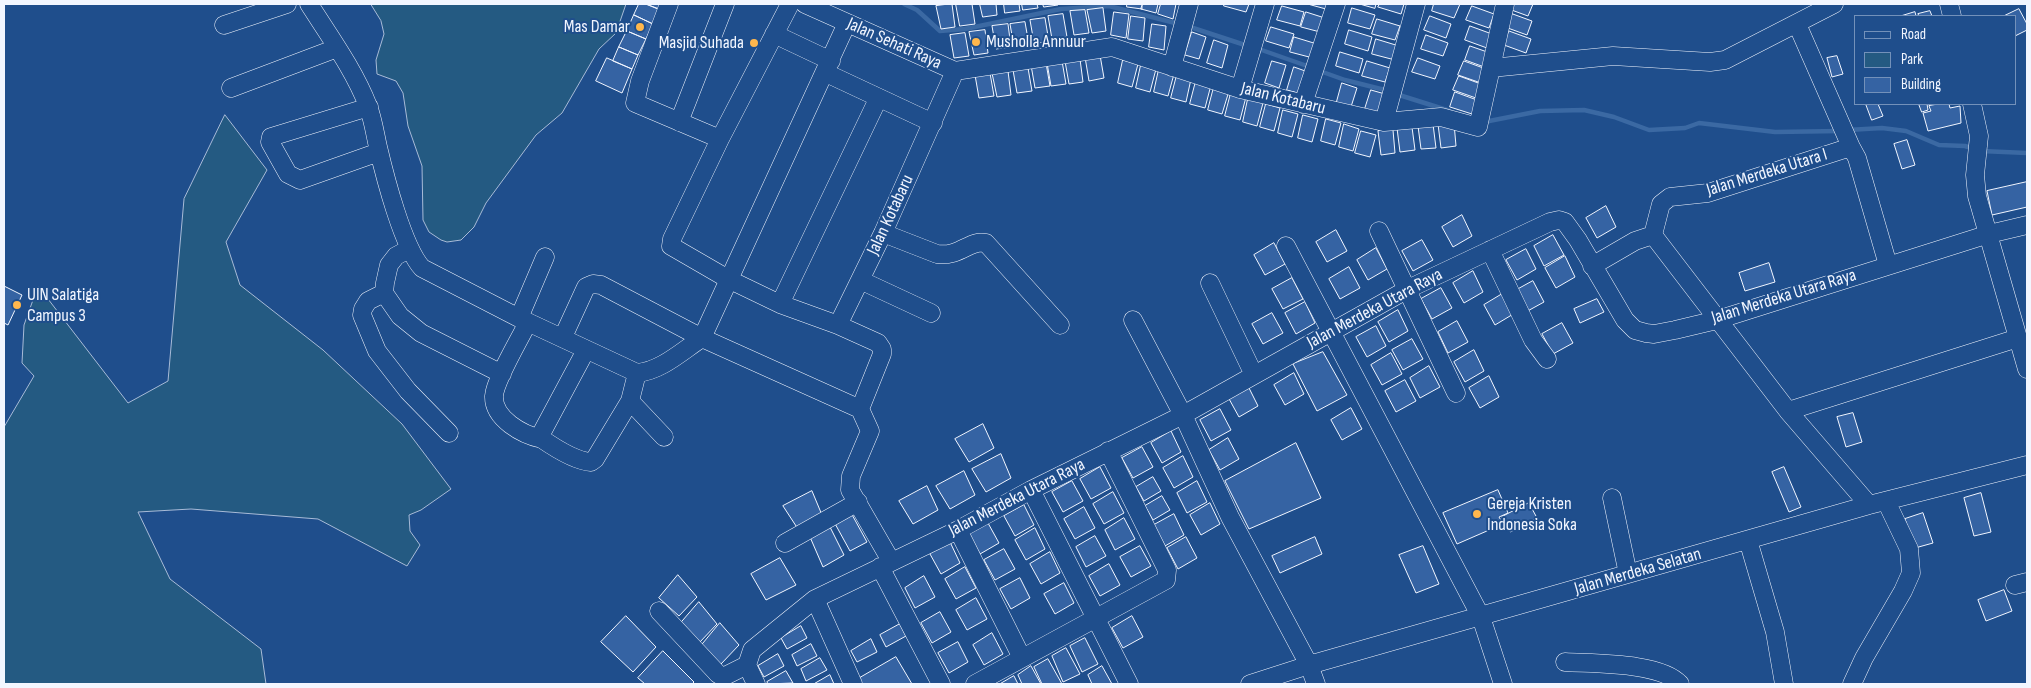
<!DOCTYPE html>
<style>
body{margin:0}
#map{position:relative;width:2031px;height:688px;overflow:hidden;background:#1f4e8c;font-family:"Sofia Sans Condensed",sans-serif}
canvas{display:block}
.frame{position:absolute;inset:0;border:5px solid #f2f6ff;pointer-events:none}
.legend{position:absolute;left:1854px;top:15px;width:162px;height:90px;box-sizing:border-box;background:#1f4e8c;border:1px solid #7391ba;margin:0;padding:6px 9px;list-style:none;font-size:15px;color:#f2f6ff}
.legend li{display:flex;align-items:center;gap:10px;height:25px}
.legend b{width:25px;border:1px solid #7391ba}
</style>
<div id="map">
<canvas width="2031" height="688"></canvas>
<div class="frame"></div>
<ul class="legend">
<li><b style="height:6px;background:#1f4e8c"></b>Road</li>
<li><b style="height:14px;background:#245a82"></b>Park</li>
<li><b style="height:14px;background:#3563a3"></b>Building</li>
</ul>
</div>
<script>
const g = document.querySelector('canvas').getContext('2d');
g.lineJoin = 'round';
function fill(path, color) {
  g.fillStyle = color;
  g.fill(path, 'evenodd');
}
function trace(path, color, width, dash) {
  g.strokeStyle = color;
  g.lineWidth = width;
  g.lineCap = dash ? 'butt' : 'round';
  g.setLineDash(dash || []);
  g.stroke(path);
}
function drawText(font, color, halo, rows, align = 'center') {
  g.font = font + ' "Sofia Sans Condensed",sans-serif';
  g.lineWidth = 4;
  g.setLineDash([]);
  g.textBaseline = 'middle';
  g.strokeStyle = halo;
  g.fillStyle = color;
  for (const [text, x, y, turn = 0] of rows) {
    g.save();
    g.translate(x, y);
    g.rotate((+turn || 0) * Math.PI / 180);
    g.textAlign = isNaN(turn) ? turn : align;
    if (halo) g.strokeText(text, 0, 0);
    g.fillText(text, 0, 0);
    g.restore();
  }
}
const green = new Path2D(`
 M371,4h255l-10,29 -17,16 -37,64 -26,22 -50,68 -12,24 -13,13 -14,2 -6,-2 -12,-8 -6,-12 -1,-54 -14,-40 -5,-33 -7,-12 -19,-7 -1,-14 8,-26 -3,-13z
 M225,115l42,55 -41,72 14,43 83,65 79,74 49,65 -30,21 -12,5 1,16 10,14 -13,21 -89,-47 -127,-10 -53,3 32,67 91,70 5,35h-262v-257l30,-51 -12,-13 2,-38 14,-39 90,117 40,-22 16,-182z`);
fill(green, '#245a82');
trace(green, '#a8bbd7', 1);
trace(new Path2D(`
 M904,4l13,6 23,21 25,-2 96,-20 48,-3 70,18
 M1187,26l61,20
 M1256,48l54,19
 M1317,70l28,10 44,11
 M1396,94l54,17
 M1484,122l56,-11 44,-1 30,7 35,13 36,-2 14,-5 76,9 65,-1
 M1848,130l34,-2 24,3 33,14 26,1 9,3
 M1981,151l46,2`), '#3b69a3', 4.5);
const building = new Path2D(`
 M639,4h7l13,5 -6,15 -19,-9z
 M646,4h16l-3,5z
 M952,4l3,23 -14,2 -5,-23z
 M956,4h16l3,20 -15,2z
 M980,4h16l1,11 -14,2z
 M1004,4h15l1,7 -15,2z
 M1022,4h15l1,4 -15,2z
 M1043,4h15v1l-14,2z
 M1127,4h15v5l-15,-2z
 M1143,4h15l-2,9 -15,-4z
 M1161,4h15l-3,15 -15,-5z
 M1224,4h25l-3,8 -22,-6z
 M1308,4h25l-2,6z
 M1360,4h16l-1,4z
 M1380,4h24l-3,10 -23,-7z
 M1434,4h26l-6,14 -22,-7z
 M1508,4h25l-5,12 -22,-8z
 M1282,6l22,6 -4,14 -23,-6z
 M1472,6l22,8 -5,14 -23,-8z
 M1103,8l3,23 -14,2 -5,-23z
 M1352,8l23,7 -5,14 -22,-6z
 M2019,9l8,15v6l-12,6v-20h-11z
 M1085,10l4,23 -15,2 -4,-24z
 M1930,11l2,5h-13l-1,-2z
 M1114,12l15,2 -3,24 -15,-3z
 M1306,12l22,7 -4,14 -23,-6z
 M1915,12l1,4h-15z
 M1510,13l22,8 -5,14 -22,-8z
 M1063,14l4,23 -15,2 -4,-23z
 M634,15l19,9 -7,15 -19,-8z
 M1131,16l14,2 -2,23 -15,-2z
 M1430,16l21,8 -5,14 -22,-8z
 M1045,18l4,24 -15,1 -4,-23z
 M1377,19l23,7 -5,14 -23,-6z
 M1025,22l4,23 -15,2 -4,-23z
 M1008,24l3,23 -15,2 -4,-23z
 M1152,24l14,2 -2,24 -15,-3z
 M1470,26l22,8 -5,14 -22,-8z
 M1271,27l23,7 -5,14 -23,-7z
 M985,30l3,23 -14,2 -5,-23z
 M1349,30l23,7 -4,14 -23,-7z
 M627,31l19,8 -8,16 -19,-8z
 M1509,31l22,8 -5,14 -22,-8z
 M1192,32l14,5 -7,22 -14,-4z
 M965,33l4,23 -15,2 -4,-23z
 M1426,35l22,8 -5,13 -22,-7z
 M1294,37l23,7 -4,14 -23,-6z
 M1376,39l23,7 -4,14 -23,-6z
 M1214,40l14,5 -6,23 -15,-5z
 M1470,46l23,8 -6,14 -22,-8z
 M619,47l19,8 -6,14 -19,-8z
 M1340,52l23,7 -4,14 -23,-7z
 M1100,55l4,23 -15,3 -4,-24z
 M1837,56l6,18 -11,3 -5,-19z
 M607,58l25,11 -10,24 -26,-12z
 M1418,58l22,8 -5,13 -23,-7z
 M1080,59l3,23 -14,2 -4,-23z
 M1123,60l15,4 -6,23 -14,-4z
 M1062,61l4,23 -15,2 -4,-23z
 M1272,61l14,4 -7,23 -14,-5z
 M1367,61l23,7 -5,14 -23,-6z
 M1464,61l22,8 -5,14 -23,-8z
 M1046,63l4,23 -15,2 -4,-23z
 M1141,65l15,4 -6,23 -14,-4z
 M1294,67l14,5 -7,22 -14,-4z
 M1028,68l4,23 -15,2 -4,-23z
 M1159,69l15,5 -6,22 -14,-4z
 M1008,71l3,24 -14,2 -5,-24z
 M990,73l4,23 -15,2 -4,-23z
 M1177,75l14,4 -5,23 -15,-4z
 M1459,76l22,8 -5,14 -23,-8z
 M1196,81l15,4 -6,23 -15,-4z
 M1342,83l15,5 -7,22 -14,-5z
 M1214,87l15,4 -7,23 -14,-4z
 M1371,90l14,4 -7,23 -14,-5z
 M1455,92l22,8 -5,14 -22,-7z
 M1231,93l15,4 -6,23 -15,-4z
 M1248,99l15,4 -6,23 -14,-4z
 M1266,104l14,4 -6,23 -14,-4z
 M1866,104h12l5,12 -11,4z
 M1919,104h10h-2l1,6 -6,2z
 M1938,104h11l1,4 10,-2 1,17 -33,8 -5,-18 8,-2 -2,-5z
 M1283,110l15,4 -6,23 -14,-4z
 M1303,115l15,4 -6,23 -14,-4z
 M1326,119l15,4 -6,22 -14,-4z
 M1454,123l2,23 -15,2 -3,-24z
 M1344,124l15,5 -6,22 -14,-4z
 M1433,124l3,24 -15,1 -3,-23z
 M1412,127l3,23 -15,2 -3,-24z
 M1393,130l2,23 -14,2 -3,-24z
 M1361,131l15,4 -6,22 -15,-4z
 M1907,140l8,25 -13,4 -8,-25z
 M2027,182v25l-35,8 -5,-24z
 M1606,206l10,21 -19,11 -11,-20z
 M1462,215l10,21 -19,11 -11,-20z
 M1336,230l11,21 -20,11 -11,-20z
 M1553,235l11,20 -20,11 -10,-20z
 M1422,240l11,20 -20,11 -11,-20z
 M1274,243l11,21 -20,11 -11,-20z
 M1376,248l11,21 -19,11 -11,-20z
 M1526,249l10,20 -19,11 -11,-20z
 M1565,256l10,21 -19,11 -11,-20z
 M1769,263l6,19 -30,9 -6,-18z
 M1349,267l11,21 -20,11 -11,-20z
 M1473,271l10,21 -19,11 -11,-20z
 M1292,278l11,21 -20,10 -11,-20z
 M1533,281l11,21 -20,11 -11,-21z
 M4,286l18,9 -14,30 -4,-2z
 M1441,288l11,20 -20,11 -11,-20z
 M1504,293l11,20 -20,12 -11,-20z
 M1597,299l7,13 -24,11 -6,-14z
 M1305,302l10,21 -19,11 -11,-21z
 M1398,310l10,21 -19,11 -11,-20z
 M1272,313l11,20 -20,11 -11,-20z
 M1457,321l11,21 -20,11 -10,-21z
 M1562,323l11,20 -20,11 -11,-20z
 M1376,326l10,20 -19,11 -11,-20z
 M1412,339l11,20 -20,11 -11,-20z
 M1474,350l10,21 -19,11 -11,-20z
 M1323,352l24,43 -30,16 -24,-47z
 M1391,353l11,21 -20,11 -11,-20z
 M1429,366l11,21 -20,11 -10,-20z
 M1294,373l10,21 -19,11 -11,-20z
 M1489,376l10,21 -19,11 -11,-20z
 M1405,380l11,21 -20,11 -11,-21z
 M1248,386l10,20 -19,11 -11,-20z
 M1351,408l11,21 -20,11 -11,-20z
 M1220,409l11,21 -20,11 -11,-21z
 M1853,413l9,29 -16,5 -9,-30z
 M983,424l11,24 -25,14 -14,-23z
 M1171,431l10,21 -19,11 -11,-20z
 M1228,438l11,21 -19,11 -11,-20z
 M1296,443l25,55 -72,31 -24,-48z
 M1142,447l11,20 -20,11 -11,-20z
 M1001,454l10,24 -25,14 -14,-23z
 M1183,456l10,21 -19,11 -11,-20z
 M1100,467l11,21 -20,11 -11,-20z
 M1784,467l17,40 -12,5 -17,-40z
 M964,471l11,24 -25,14 -14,-23z
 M1153,477l8,14 -17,10 -8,-14z
 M1072,481l11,20 -20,11 -11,-20z
 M1197,481l10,21 -20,11 -10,-20z
 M927,486l11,24 -25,14 -14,-23z
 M1498,490l10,23 -9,4 4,7 -46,20 -14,-31z
 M812,491l10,24 -24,14 -15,-23z
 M1113,492l11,21 -20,11 -11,-20z
 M1981,493l10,39 -17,4 -10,-38z
 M1162,496l8,14 -17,10 -8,-14z
 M1210,503l10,21 -19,11 -11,-20z
 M1529,503l8,15 -27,14 -8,-15z
 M1024,505l10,20 -19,11 -11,-20z
 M1084,507l11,21 -20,11 -11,-20z
 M850,511l17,31 -17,9 -17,-31z
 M1923,513l10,30 -18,5 -10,-29z
 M1174,514l10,21 -19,11 -11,-21z
 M1124,518l11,21 -20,11 -10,-20z
 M988,523l11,20 -19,11 -11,-20z
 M829,525l15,30 -21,12 -13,-30z
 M1035,528l10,21 -19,11 -11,-20z
 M1095,536l11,20 -20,11 -10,-20z
 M1186,537l11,21 -19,11 -11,-21z
 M1315,537l7,17 -42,19 -8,-17z
 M950,542l10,21 -19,11 -11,-20z
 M1140,546l11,20 -20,11 -11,-20z
 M1423,546l16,38 -23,9 -17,-38z
 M1004,549l11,20 -20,11 -11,-20z
 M1050,552l10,21 -19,11 -11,-20z
 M780,558l16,27 -30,15 -15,-26z
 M1109,564l11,21 -20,11 -11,-20z
 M965,567l11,21 -20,11 -11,-20z
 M678,575l19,22 -18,19 -20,-18z
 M924,576l11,21 -20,11 -10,-20z
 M1020,578l10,20 -19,11 -11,-20z
 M1064,583l10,20 -19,11 -11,-20z
 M2004,590l8,21 -26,10 -8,-21z
 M976,598l11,21 -20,11 -11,-20z
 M699,602l18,22 -18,19 -19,-19z
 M940,612l11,20 -19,11 -11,-20z
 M626,616l30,31 -23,25 -32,-30z
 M1132,616l11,21 -20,11 -11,-20z
 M720,623l19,22 -18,19 -20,-18z
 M900,624l6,12 -20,11 -6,-12z
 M801,626l6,12 -20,11 -6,-11z
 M992,633l11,21 -19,11 -11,-20z
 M1085,638l13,26 -16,8 -12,-26z
 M871,639l6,13 -20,10 -6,-11z
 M958,642l10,20 -19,11 -11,-20z
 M811,644l6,12 -20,10 -5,-11z
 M1066,648l14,26 -17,8 -11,-26z
 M663,651l31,31 -2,2h-47l-7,-6z
 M778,654l6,12 -20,11 -6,-11z
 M896,657l16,27h-51l-3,-5z
 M820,658l7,12 -21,11 -5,-12z
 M1048,659l14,25h-20l-8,-17z
 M1031,666l10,18h-19l-4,-9z
 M1102,666l10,18h-20l-4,-9z
 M786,671l7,12 -25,1 -1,-2z
 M830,675l4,9h-20z
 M1014,676l4,8h-18z`);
fill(building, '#3563a3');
trace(building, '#f2f6ff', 1);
const minor = new Path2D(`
 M309,4c21,33 45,66 59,102 5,13 7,28 10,41 7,30 25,100 44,121l97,50 118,55c24,-2 45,-22 65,-35l158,71 10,22 -19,45 -1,14 41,71
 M669,4l-29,77 -5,22 85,36 -48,100 -1,7 57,33 52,25 58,21 40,18 4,6v5l-22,55
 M805,4l150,67
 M1949,4l3,12
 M1797,24l54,123
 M224,25l63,-21
 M774,34l57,27
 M1172,67l17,-63
 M1491,68l14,-64
 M826,73l107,50
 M231,88l106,-40
 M1240,89l25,-85
 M1303,104l33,-100
 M1972,104l7,32 -4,39 2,21 50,173
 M369,107l-98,30 -1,5 18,32 12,6 79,-28
 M679,122l46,-118
 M1384,122l32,-118
 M720,139l70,-135
 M1379,231l77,162
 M883,233l54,21c24,3 33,-15 49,-11l74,82
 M1653,235l135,176 81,94
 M1286,246l195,371 22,67
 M409,249l-13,7 -7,9 -4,18 -1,10 16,23 21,17 81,41
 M1490,250l43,90 14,19
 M1592,266l43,-25 18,-6 8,-31 9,-7 38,-4 143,-46 6,11 31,107
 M860,280l71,33
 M1210,283l44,92
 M384,293l-16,8 -5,8 -1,6 15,36 31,40 41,42
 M780,304l98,-205
 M519,318l26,-61
 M1133,320l50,95 47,102 79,148 7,19
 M528,322c-8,17 -33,58 -34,74 -1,23 29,39 48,43
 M838,325l45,-92 72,-162 157,-24 128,42 144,33 57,-5 37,10 13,-59 122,-12 97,6 15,-2 109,-56
 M563,337l23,-50 7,-3 8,1 101,53 145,-315
 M586,350l-45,84 1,5c13,9 33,22 49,23l4,-3 35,-58 7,-28
 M630,401l34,36
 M1788,411l230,-73
 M1031,490l98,194
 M1612,498l16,76
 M958,530l64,128
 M1748,540l27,92 9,52
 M785,543l73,-41
 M880,567l61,117
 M2015,585l12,-3
 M815,599l38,85
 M659,611l59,63 5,3 24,-12
 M1565,662c29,2 95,0 115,22
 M756,684l-9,-19 5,-15 63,-51 143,-69 73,-40 152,-75 225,-126 142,-67 9,-2 6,2 13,18 47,80 10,10 11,3 8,1 21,-4 42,-10 272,-86 38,-9
 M975,684l191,-104 1,-10 -59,-119
 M1250,684l59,-19 560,-160 158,-40
 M1852,684l12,-26 39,-67 8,-18 -2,-24 -23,-48`);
trace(minor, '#f2f6ff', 19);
trace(minor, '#1f4e8c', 18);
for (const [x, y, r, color] of [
 [640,27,5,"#ffb74d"],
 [976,42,5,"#ffb74d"],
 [754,43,5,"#ffb74d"],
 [17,305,5,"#ffb74d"],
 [1477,514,5,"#ffb74d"]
]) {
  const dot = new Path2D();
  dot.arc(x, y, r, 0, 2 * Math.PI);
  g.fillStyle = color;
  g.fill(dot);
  trace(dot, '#1f4e8c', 2);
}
drawText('18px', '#f2f6ff', '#1f4e8c', [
 ["Mas Damar",630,27,"right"],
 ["Musholla Annuur",986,42],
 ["Masjid Suhada",744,43,"right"],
 ["UIN Salatiga",27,295],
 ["Campus 3",27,316],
 ["Gereja Kristen",1487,504],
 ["Indonesia Soka",1487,525]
], 'left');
drawText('18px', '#f2f6ff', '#1f4e8c', [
 ["Jalan Sehati Raya",894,44,24],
 ["Jalan Kotabaru",1283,99,14],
 ["Jalan Merdeka Utara I",1767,173,-17],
 ["Jalan Kotabaru",891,215,-65],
 ["Jalan Merdeka Utara Raya",1784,297,-17],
 ["Jalan Merdeka Utara Raya",1375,309,-28],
 ["Jalan Merdeka Utara Raya",1017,498,-27],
 ["Jalan Merdeka Selatan",1638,572,-16]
]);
</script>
